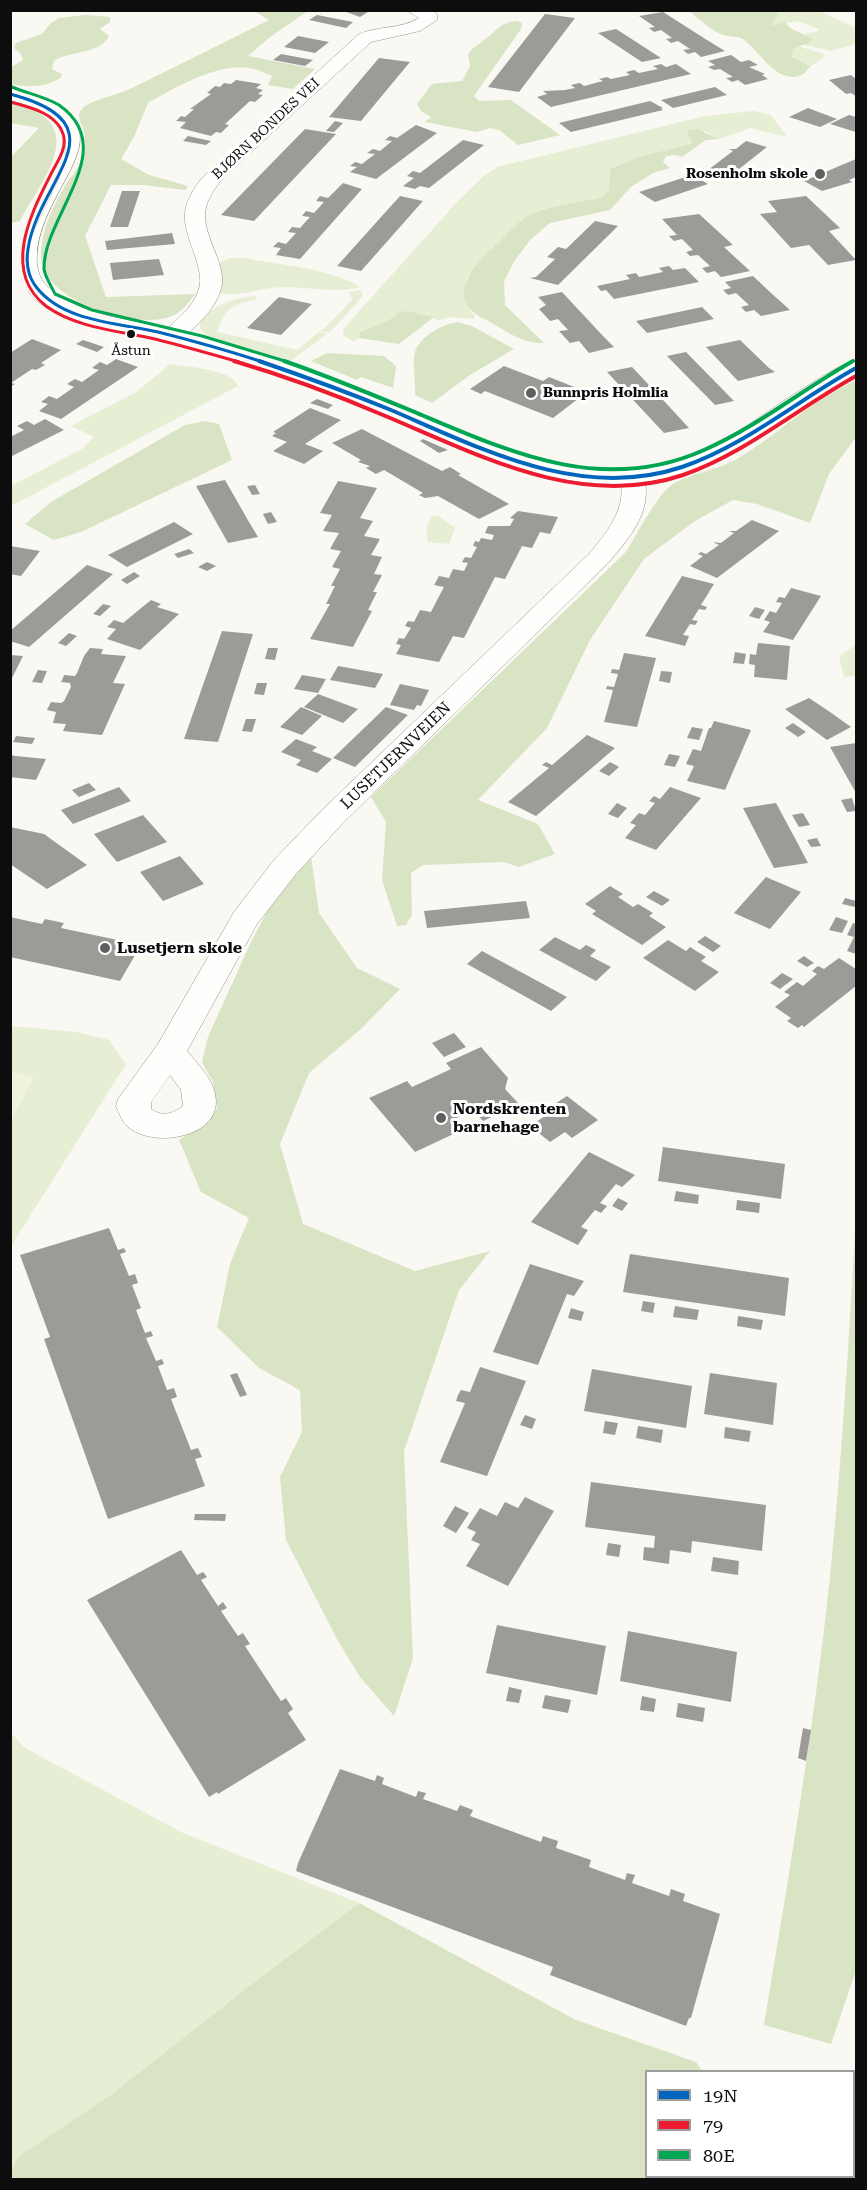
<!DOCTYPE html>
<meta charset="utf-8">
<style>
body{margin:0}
#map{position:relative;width:867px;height:2190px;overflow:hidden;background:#faf8f2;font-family:"Roboto Serif",serif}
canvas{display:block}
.frame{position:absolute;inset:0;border:12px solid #0d0d0d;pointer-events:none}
.legend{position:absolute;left:645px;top:2070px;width:210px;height:108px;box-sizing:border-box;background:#fff;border:2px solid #9e9e9e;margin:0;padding:8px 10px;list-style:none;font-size:18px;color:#0d0d0d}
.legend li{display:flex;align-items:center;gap:12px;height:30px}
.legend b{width:30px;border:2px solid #9e9e9e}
</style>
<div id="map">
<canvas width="867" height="2190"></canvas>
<div class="frame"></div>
<ul class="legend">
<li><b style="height:8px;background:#0065bd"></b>19N</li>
<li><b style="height:8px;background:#ed1b2f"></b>79</li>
<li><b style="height:8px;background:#00a651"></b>80E</li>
</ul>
</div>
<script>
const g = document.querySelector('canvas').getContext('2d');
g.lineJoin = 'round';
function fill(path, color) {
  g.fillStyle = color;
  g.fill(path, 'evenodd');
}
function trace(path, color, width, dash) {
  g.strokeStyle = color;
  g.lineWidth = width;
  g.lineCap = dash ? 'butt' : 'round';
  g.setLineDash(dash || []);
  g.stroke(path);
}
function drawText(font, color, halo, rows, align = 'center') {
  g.font = font + ' "Roboto Serif",serif';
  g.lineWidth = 6;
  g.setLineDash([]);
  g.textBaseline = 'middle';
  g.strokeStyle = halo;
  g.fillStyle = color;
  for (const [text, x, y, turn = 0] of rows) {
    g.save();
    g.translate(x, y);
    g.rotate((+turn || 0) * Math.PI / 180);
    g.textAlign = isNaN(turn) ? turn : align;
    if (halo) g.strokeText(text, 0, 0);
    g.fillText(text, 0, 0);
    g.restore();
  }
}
fill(new Path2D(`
 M774,11h45l37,17v16l-25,7 -31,-7 13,-3 -9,-7 14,-3 1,-2 -21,-8 -27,5 1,-4 5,-5z
 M797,46l24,7 4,3 -14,10 -19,-9 1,-8z
 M753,111l18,4 16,22 -37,-9 -31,11 -14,-8 -14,8 1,5 -54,13 -28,12 -1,21 -7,7 -70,17 -41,35 -25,30v24l9,14 -2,2 -20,-2 -14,3 -20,-7h-21l-9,7 -29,12 -1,6 -5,4 -11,-7 1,-7 114,-127 26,-25 13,-9 208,-51z
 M232,258h12c35,7 86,10 116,29 -30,8 -60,-3 -89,1 -17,2 -35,9 -51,5l-1,-29 5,-4z
 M361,290l2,6 -29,32 -5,5 -8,-2 28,-28 3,-4 -3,-7z
 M256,296v3c-25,6 -30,9 -39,33l80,18 22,-18 8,2 -39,29 -81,-26 -7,-9v-5c10,-18 35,-25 56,-27z
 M170,364c16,3 63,5 68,22l-227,120v-20l71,-37 12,-12 -23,-11 65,-34z
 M432,516h7l16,12 -6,16 -21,-2 -2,-14z
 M856,645v31l-12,1 -5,-21z
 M11,1026l66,6 32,8 17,24 -115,182z
 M11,1733l14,15 158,85 176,70 -111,84 -136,107 -94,63 -7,14z`), '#e6eed4');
fill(new Path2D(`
 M254,11h54l-38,26 -22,19 67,13 -22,20 -25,-4 4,-9c-7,-3 -15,-7 -23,-8 -32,-5 -74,20 -101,35l-14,34 -13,22 28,16 39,11 -2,4 -43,-5h-32l-26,51 21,61 89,-3c-7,10 -14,19 -26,23 -35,13 -127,-17 -128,-60 0,-28 13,-53 27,-76 5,-6 12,-15 15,-23 2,-6 3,-20 1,-27 -2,-9 -10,-15 0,-24 10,-8 34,-12 46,-18 47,-23 93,-46 139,-69z
 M689,11h85l4,4 -7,11 14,-4 5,6 23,11c-2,5 -15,6 -20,10l-1,8 19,9c-5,3 -4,7 -10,9 -25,11 -43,-28 -60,-37 -5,-2 -13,-1 -18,-3 -13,-5 -24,-16 -34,-24z
 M86,15l24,2v5l-10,7 9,7c-9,19 -39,14 -55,25l-2,8 10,5 -2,4c-14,9 -33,10 -49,6v-17l12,-7 -2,-6 -7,-6 2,-5 26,-9 8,-10 9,-6z
 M517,21l5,2 -1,6 -47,67 5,5 32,-1 49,35 -42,10 -19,-15 -9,-2 -13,4 -52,-10 6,-5 -10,-6 -4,-7 15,-20 30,-3 8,-15 -2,-11c5,-9 8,-8 15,-14 12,-8 16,-19 34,-20z
 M10,101c82,22 36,72 10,120l-9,2v-66l28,-29 -28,-5z
 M697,129l22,10 -13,1 -24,17 -7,-2 -9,1 -3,6 7,6 -17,5 -22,14 -21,23 -60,13 -19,16 -16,21 -11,21 1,24 39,38c-23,1 -38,-13 -58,-23 -45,-22 -11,-56 13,-78 10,-9 19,-21 31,-27 18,-9 51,-12 72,-18l7,-7 1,-21 28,-12 53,-13v-5l-4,-5 2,-4z
 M407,311l27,6 -35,27 -40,-6 1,-6 29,-12 9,-7z
 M457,322l15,4 42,23 -44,26 -38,28 -17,-8c1,-11 -3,-34 0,-43 5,-16 27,-27 42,-30z
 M327,353l57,3 12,10 -3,22 -32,-11 -4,3 -46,-19z
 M856,381v56l-27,37 -19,49 -53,-19 -24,-4 -38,21 -51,38 -54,81 -43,88 -69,72 60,24 17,30 -36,13 -15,-5 -81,3 -12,8 1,42 -6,10 -9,1 -15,-46 4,-58 -15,-25 255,-245c10,-16 32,-59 47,-68 16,-10 44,-14 64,-25 41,-24 75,-60 119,-78z
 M205,421l14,3 13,36 -151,72 -27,8 -29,-16 26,-22 134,-77z
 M311,856l8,57 38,55 43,21 -38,39 -53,45 -29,71 23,80 112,47 75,-20 -31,39 -55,161 9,207 -19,58 -34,-39 -22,-36 -52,-101 -6,-63 22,-45 -2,-42 -41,-22 -42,-41 13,-63 19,-46 -48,-26 -22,-52 24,-14 14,-17 -4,-27 -11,-20 6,-25 42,-93 24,-46z
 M856,1216v754l-25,74 -67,-19c25,-149 50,-298 66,-448 12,-120 19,-240 26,-361z
 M359,1903l217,117 120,42 6,9 -56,1v104h150l5,3h-790v-8l7,-14 94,-63 136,-107z`), '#d8e4c3');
fill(new Path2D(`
 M11,1072l23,5 -23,45 -1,-50z`), '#eff2dd');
fill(new Path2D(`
 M341,10h30l-11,7z
 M663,12l44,28 18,11 -24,6 -6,-5 -7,2 -5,-4 7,-1 -12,-8 -7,2 -5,-4 6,-1 -11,-8 -7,2 -5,-4 6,-1 -16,-11z
 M545,14l30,4 -56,74 -31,-5z
 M317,15l36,7 -7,6 -37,-8z
 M616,29l11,7 34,22 -19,4 -44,-29z
 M298,36l31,6 -14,11 -31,-6z
 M281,54l32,6 -8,6 -32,-6z
 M731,55l10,7 8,-2 9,5 -9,2 16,7 -3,1 6,4 -23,6 -7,-5 -6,2 -6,-4 7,-1 -13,-8 -6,1 -6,-3 7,-2 -7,-4z
 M379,58l31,4 -49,59 -32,-4z
 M661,64l5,3 10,-3 15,10 -140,33 -14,-10 10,-3 -4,-3 22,-1 10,-2 -4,-3 4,-1 5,-1 4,3 19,-5 -4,-2 8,-2 4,2 19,-4 -4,-3 8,-2 5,3 19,-4 -5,-3z
 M851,75l5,4v17l-5,-3 -5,1 -17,-14z
 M236,80l25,4 -5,4 7,2 -5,4 5,1 -8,7 -5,-1 -25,23 4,1 -8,8 -5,-1 -5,4 -31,-8 6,-6 -10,-1 5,-5 4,1 9,-8h-4l21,-15 -4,-1 8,-7 5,1 4,-4 7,1z
 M715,87l12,8 -54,13 -12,-8z
 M650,101l13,7h-2l2,2 -92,22 -12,-9z
 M808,108l29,11 -17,8 -31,-10z
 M849,115l7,2v15l-26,-8z
 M335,121l8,2 -9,9 -8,-1z
 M416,125l21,8 -61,46 -26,-7 7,-5 -7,-1 5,-4 7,2 13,-10 -8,-1 6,-4 7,2 12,-10 -7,-1 5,-4 7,2z
 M305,129l31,5 -82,87 -33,-6z
 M188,136l23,5 -5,4 -23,-4z
 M463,140l21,5 -55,43 -9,-2 -5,3 -12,-3 11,-8 -7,-2 6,-5 7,2z
 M746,141l21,6 -42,33 -21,-7 29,-22 -4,-2h7z
 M856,159v18l-7,3 3,2 -30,9 -18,-10z
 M692,175l16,9 -53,18 -16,-10z
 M343,183l19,6 -62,70 -24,-4 5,-7 -8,-1 5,-5 8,2 10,-11 -8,-1 4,-5 8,1 10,-11 -8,-1 4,-5 8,2 10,-11 -8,-1 4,-5 8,2z
 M122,191h18l-12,36h-18z
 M400,196l23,5 -62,70 -24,-5z
 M806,196l34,32 -11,3 27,29 -28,5 -19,-20 -18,3 -31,-34 17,-2 -9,-11z
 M699,214l34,31 -9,2 26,24 -29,6 -6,-6 -8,2 -5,-5 8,-2 -12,-11 -8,1 -4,-4 7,-2 -11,-11 -8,2 -5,-5 8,-1 -15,-16z
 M595,221l23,5 -60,59 -28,-7 6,-1 19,-18 -8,-2 11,-10 8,2z
 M172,233l3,11 -68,6 -2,-9z
 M159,259l5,16 -51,5 -3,-17z
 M669,266l4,4 12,-2 14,14 -85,17 -8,-9 -5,1 -4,-5 33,-7 -4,-4 10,-2 3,4 24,-5 -4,-4z
 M753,276l18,17 19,17 -29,6 -7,-6 -8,2 -5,-5 8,-2 -13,-12 -8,2 -5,-5 8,-2 -6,-6z
 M562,292l41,44 11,11 -25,6 -10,-12 -9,2 -11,-12 9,-1 -10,-11 -8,2 -11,-12 7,-4 -8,-8z
 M279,297l33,7 -31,31 -34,-7z
 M702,307l12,12 -67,14 -11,-12z
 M32,339l29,11 -20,13 4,2 -9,5 -4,-1 -21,14 4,1 -5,3v-34z
 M83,340l21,7 -7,5 -21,-8z
 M740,340l29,28 6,4 -37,9 -32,-34z
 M686,352l48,49 -19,4 -48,-49z
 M116,359l22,8 -77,52 -22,-8 9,-7 -7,-2 8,-6 8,3 17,-12 -7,-3 3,-2 5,-3 7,3 17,-12 -7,-2 8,-6 7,3z
 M504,366l39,15 6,-4 38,15 -34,26 -68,-27 -4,3 -11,-5z
 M632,367l32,34 25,27 -25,5 -57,-61z
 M317,399l16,6 -5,4 -18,-6z
 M310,408l31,12 -36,24 18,7 -19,13 -31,-13 14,-9 -15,-6 4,-3 -3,-1z
 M45,419l19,11 -54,27v-20l14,-7 -7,-4 10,-5 7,4z
 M362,429l80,42 8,-4 11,7 -3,1 51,29 -30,15 -41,-23 -13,2 -6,-3 4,-2 -39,-23 -8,4 -10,-6 4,-2 -12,-4 3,-2 -29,-17z
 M423,439l25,11 -9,3 -19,-12z
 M225,480l24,42 9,15 -30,6 -32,-57z
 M338,481l39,7 -17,30 13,3 -9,15 16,3 -9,16 11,2 -8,17 8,1 -9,17h4l-9,18 4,1 -19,36 -43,-8 20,-35h-4l9,-18h-4l9,-17 -8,-2 9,-16 -11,-2 9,-16 -16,-2 9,-16 -12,-2z
 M255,485l5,9 -8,1 -5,-9z
 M518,511l40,6 -8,17 -10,-2 -8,16 -10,-2 -17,33 -10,-2 -31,61 -11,-2 -14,26 -43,-8 5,-9 -5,-1 3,-6 5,1 7,-11 -6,-2 3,-5 6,1 6,-12 11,2 4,-8 9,-17 -10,-2 5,-9 10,2 4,-9 11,2 4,-8 -6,-1 3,-5 6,1 6,-11 -4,-1 2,-5 4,1 2,-4 11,2 2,-5 -9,-2 3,-7h22l4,-7 -4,-1z
 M271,512l6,10 -9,2 -5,-10z
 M752,520l27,11 -62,47 -27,-12 13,-10 -5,-2 3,-2 5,2 13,-9 -6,-3 8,1 13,-10 -5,-2h7z
 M174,522l19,12 -66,33 -19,-12z
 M10,546l30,5 -19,25 -11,-2z
 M189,549l5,4 -16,5 -4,-4z
 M207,562l9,4 -9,5 -9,-4z
 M87,565l26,9 -84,73 -19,-6v-10z
 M134,572l6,4 -13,8 -6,-4z
 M682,576l32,8 -13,21 6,2 -2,3 -6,-1 -7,11 6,1 -3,4 -5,-1 -7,11 6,1 -4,10 -40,-10z
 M791,588l30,8 -28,44 -30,-8 7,-10 -6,-2 6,-9 6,2 6,-10 -6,-1 3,-5 6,1z
 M151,600l10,4 -4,3 22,7 -39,36 -33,-11 9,-10 -9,-2 7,-7 9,3z
 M103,604l8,2 -11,10 -7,-2z
 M755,607l10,3 -6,9 -10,-3z
 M222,631l31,3 -35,108 -34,-3z
 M69,633l8,3 -11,10 -8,-3z
 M758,643l32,3 -3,34 -33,-3 1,-12 -6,-1 1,-10 6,1z
 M90,648l13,1 -2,5 25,2 -13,27 12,1 -23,51 -39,-4 3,-7 -13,-1 3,-11 -9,-2 4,-8 10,1 3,-2 7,-14 -1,-4 -9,-1 2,-4 1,-3 11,1 2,-3 7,-17z
 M268,648h10l-3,12 -10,-1z
 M735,652l11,2 -2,10 -11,-1z
 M624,653l32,5 -19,69 -33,-5 9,-32 -7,-1 1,-3 7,1 4,-13 -7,-1 1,-4 7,1z
 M10,655l13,1 -13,26z
 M338,666l45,8 -8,14 -45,-8z
 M38,670l9,1 -5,12 -10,-1z
 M661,671l11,1 -2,11 -11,-2z
 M302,675l24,4 -8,14 -24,-4z
 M257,683h10l-3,12 -10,-1z
 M400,684l29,6 -8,16 -4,-1 -3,5 -24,-5z
 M318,694l40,15 -15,14 -39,-16z
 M809,698l21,14 21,15 -24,13 -42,-31z
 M301,707l21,9 -20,19 -22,-8z
 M386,707l22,8 -53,52 -22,-9z
 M246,719h10l-4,13 -10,-1z
 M714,721l37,9 -26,60 -38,-9 7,-15 -8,-2 7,-15 8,2 8,-23h2z
 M793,723l13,9 -8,5 -13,-9z
 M692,727l11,2 -4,11 -12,-2z
 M587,735l28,13 -79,68 -28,-14 41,-34 -7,-3 4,-3 6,3z
 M16,736l19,2 -3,6 -19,-2z
 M296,739l21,8 -5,4 20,8 -15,14 -21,-8 5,-5 -20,-8z
 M856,743v50l-26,-46z
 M669,754l11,2 -5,11 -11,-2z
 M10,755l6,1 30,3 -10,21 -26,-3z
 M610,762l9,5 -10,9 -10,-5z
 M89,783l7,7 -17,7 -7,-7z
 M119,787l12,14 -58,23 -12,-14z
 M670,787l31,11 -45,52 -31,-12 11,-13 -6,-2 9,-10 6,2 10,-12 -6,-2 5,-5 6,3z
 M852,798l4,13 -9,1 -6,-12z
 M617,803l10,5 -9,10 -10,-4z
 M776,803l21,39 11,21 -34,5 -31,-60z
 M803,813l7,12 -11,2 -7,-12z
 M143,815l24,27 -50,20 -23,-28z
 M10,827l34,7 43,31 -40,24 -37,-25z
 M817,838l4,8 -10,1 -4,-7z
 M180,856l24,28 -41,17 -23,-29z
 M766,877l35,15 -31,37 -36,-16z
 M610,886l13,8 -5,3 15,10 5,-3 15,9 -4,3 17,11 -24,18 -50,-31 4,-3 -11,-7z
 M654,891l16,9 -8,6 -16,-9z
 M845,898l11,3 -1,6 -13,-3z
 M526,901l4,17 -103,10 -3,-17z
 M10,917l32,7 3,-5 19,4 -3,5 80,17 -21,36 -110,-24z
 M836,917l12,4 -6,12 -13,-3z
 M853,923l3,1v30l-9,-3 7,-14 -7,-2z
 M705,936l16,10 -8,6 -16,-10z
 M555,937l25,13 6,-5 10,5 -6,6 21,11 -15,14 -57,-31z
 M668,940l18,11 4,-4 16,10 -5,4 18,11 -24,19 -52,-33z
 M482,951l85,46 -16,14 -84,-47z
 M804,956l10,7 -7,4 -10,-6z
 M839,958l17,11v17l-52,41 -2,-2 -4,3 -11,-7 4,-3 -16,-11 15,-12 -6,-3 13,-10 6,4 14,-12 -5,-3 6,-5 6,3z
 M782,973l11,6 -13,10 -10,-6z
 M454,1033l12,14 -22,10 -12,-14z
 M481,1047l27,31 -3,11 14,15 -36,17 -10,-11 -22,11 9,10 -45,21 -46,-54 38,-17 5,6 39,-18 -5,-6z
 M567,1096l31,24 -26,18 -7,-6 -15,10 -20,-16 24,-16 -4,-3z
 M663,1147l122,17 -4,35 -123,-18z
 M589,1152l46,23 -13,12 -6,-3 -16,19 7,3 -6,7 -6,-3 -14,17 7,3 -10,15 -47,-23z
 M676,1191l23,4 -1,9 -24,-3z
 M618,1198l10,5 -6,8 -10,-5z
 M737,1200l23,3 -1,10 -23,-3z
 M109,1228l9,22 6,-2 2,4 -6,2 9,22 6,-2 3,9 -6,2 9,23 -5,2 9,23 6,-2 2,5 -7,2 10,23 6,-2 2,5 -6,2 9,24 7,-2 3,9 -6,2 20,51 7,-2 4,9 -7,2 10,27 -97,33 -64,-180 6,-2 -30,-82z
 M630,1254l159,24 -4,38 -162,-24z
 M530,1264l54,17 -10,15 -7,-2 -29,71 -45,-13z
 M643,1301l12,2 -2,10 -12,-2z
 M675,1306l24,4 -2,10 -24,-3z
 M571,1308l13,4 -3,9 -13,-3z
 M738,1316l25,4 -2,10 -24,-4z
 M480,1367l46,14 -39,95 -47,-14 25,-59 -9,-2 2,-6 3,-5 9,2z
 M592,1369l100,17 -6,42 -102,-17z
 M237,1373l10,22 -7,2 -10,-22z
 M710,1373l67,10 -4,42 -69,-11z
 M525,1415l11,4 -4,10 -12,-4z
 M605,1421l13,2 -3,12 -12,-2z
 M638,1426l25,4 -2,13 -25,-5z
 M725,1427l26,4 -2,11 -25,-4z
 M591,1482l175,23 -4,46 -70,-10 -1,12 -21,-3 -1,14 -26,-4 1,-13 10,1 1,-12 -70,-9z
 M525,1497l29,14 -46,75 -42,-20 14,-22 -9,-4 5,-8 -9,-4 13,-20 17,8 8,-14 13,6z
 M455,1506l14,7 -13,20 -13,-7z
 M195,1514h31l-1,7 -31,-1z
 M608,1543l13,2 -2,12 -13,-2z
 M181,1550l16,25 6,-3 4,5 -6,3 17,26 5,-4 4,6 -6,3 17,25 5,-3 7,11 -5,2 36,55 5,-3 7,11 -5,4 18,27 -88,54 -1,-2 -8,5 -122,-197z
 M713,1557l26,4 -1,14 -27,-4z
 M497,1625l109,21 -9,49 -111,-22z
 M628,1631l109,21 -6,50 -111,-21z
 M509,1687l13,3 -3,13 -13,-2z
 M545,1695l26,5 -3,13 -26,-5z
 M642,1696l14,3 -2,13 -14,-2z
 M678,1703l27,5 -2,14 -27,-5z
 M803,1728l8,2 -5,31 -8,-3z
 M340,1769l35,12 2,-6 7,3 -2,6 34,13 2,-6 8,2 -3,6 34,12 3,-6 13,5 -3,6 71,26 2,-6 15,5 -2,7 35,12 -2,7 36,13 2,-7 8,2 -3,8 37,13 2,-7 14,5 -2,7 37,13 -29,104h-2l-3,8 -136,-51 3,-8 -257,-96 2,-8z`), '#9d9b98');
const minor = new Path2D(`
 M406,10h27l4,5v5l-17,11 -49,11 -147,135c-27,31 -21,45 -7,80 3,8 6,18 5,27 -3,20 -20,36 -33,49 57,15 114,33 169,55 98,38 202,105 312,75 50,-13 91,-49 134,-75 16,-10 34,-23 52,-27v16c-70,36 -128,97 -211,105 6,32 -18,59 -37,81l-266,261 -46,50 -39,50 -70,127c10,12 25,27 28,43 10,43 -62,56 -88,32 -5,-5 -8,-13 -11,-20l2,-7 40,-55 76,-132 40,-52 48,-50 268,-257c16,-20 35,-42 31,-69 -99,1 -186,-47 -275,-84 -55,-23 -112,-41 -169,-56 -42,-11 -118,-15 -148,-51 -29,-74 111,-156 -19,-193v-12c136,34 33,90 27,165 -1,13 1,25 11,34 32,29 80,32 120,41 13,-12 29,-25 32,-44 1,-9 -2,-19 -5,-28 -12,-34 -17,-46 6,-77l158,-145c19,-8 43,-5 60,-16zM170,1075l11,15 2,16c-10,8 -21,11 -32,3v-7z`);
trace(minor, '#949390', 1);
fill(minor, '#fefefd');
trace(new Path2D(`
 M10,94c117,31 28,85 18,155 -2,13 0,28 9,39 27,34 82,35 121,44 36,9 71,19 105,30`), '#0065bd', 3);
trace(new Path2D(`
 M259,361c44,15 88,31 132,49 91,39 190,91 291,57 64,-22 116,-67 174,-99`), '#0065bd', 4);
trace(new Path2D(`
 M10,102c20,5 50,12 54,36 2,13 -9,27 -14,38 -20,39 -48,96 -4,130 30,22 73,25 109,33 28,7 56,15 84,23`), '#ed1b2f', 3);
trace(new Path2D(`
 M234,361c51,15 100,33 149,54 94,39 196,95 300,60 63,-22 115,-67 173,-99`), '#ed1b2f', 4);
trace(new Path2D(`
 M12,87c14,6 34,10 47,18 63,44 -16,111 -15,164 1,8 8,18 11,25l37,16 110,26 86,26
 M851,362l2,-1`), '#00a651', 3);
trace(new Path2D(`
 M284,361c47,16 94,36 140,55 92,39 182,78 280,34 53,-23 99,-61 149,-89`), '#00a651', 4);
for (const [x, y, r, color] of [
 [820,174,6,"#605f5d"],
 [131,334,5,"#0d0d0d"],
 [531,393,6,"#605f5d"],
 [105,948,6,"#605f5d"],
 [441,1118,6,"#605f5d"]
]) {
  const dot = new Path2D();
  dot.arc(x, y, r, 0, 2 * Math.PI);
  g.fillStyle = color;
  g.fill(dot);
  trace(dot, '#fff', 2);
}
drawText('14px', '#0d0d0d', '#fff', [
 ["BJØRN BONDES VEI",266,129,-43]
]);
drawText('bold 14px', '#0d0d0d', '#fff', [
 ["Rosenholm skole",808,174],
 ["Bunnpris Holmlia",543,393,"left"]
], 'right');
drawText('14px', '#0d0d0d', '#fff', [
 ["Åstun",131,351]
]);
drawText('16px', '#0d0d0d', '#fff', [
 ["LUSETJERNVEIEN",396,756,-44]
]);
drawText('bold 16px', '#0d0d0d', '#fff', [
 ["Lusetjern skole",117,948],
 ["Nordskrenten",453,1109],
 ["barnehage",453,1127]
], 'left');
</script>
